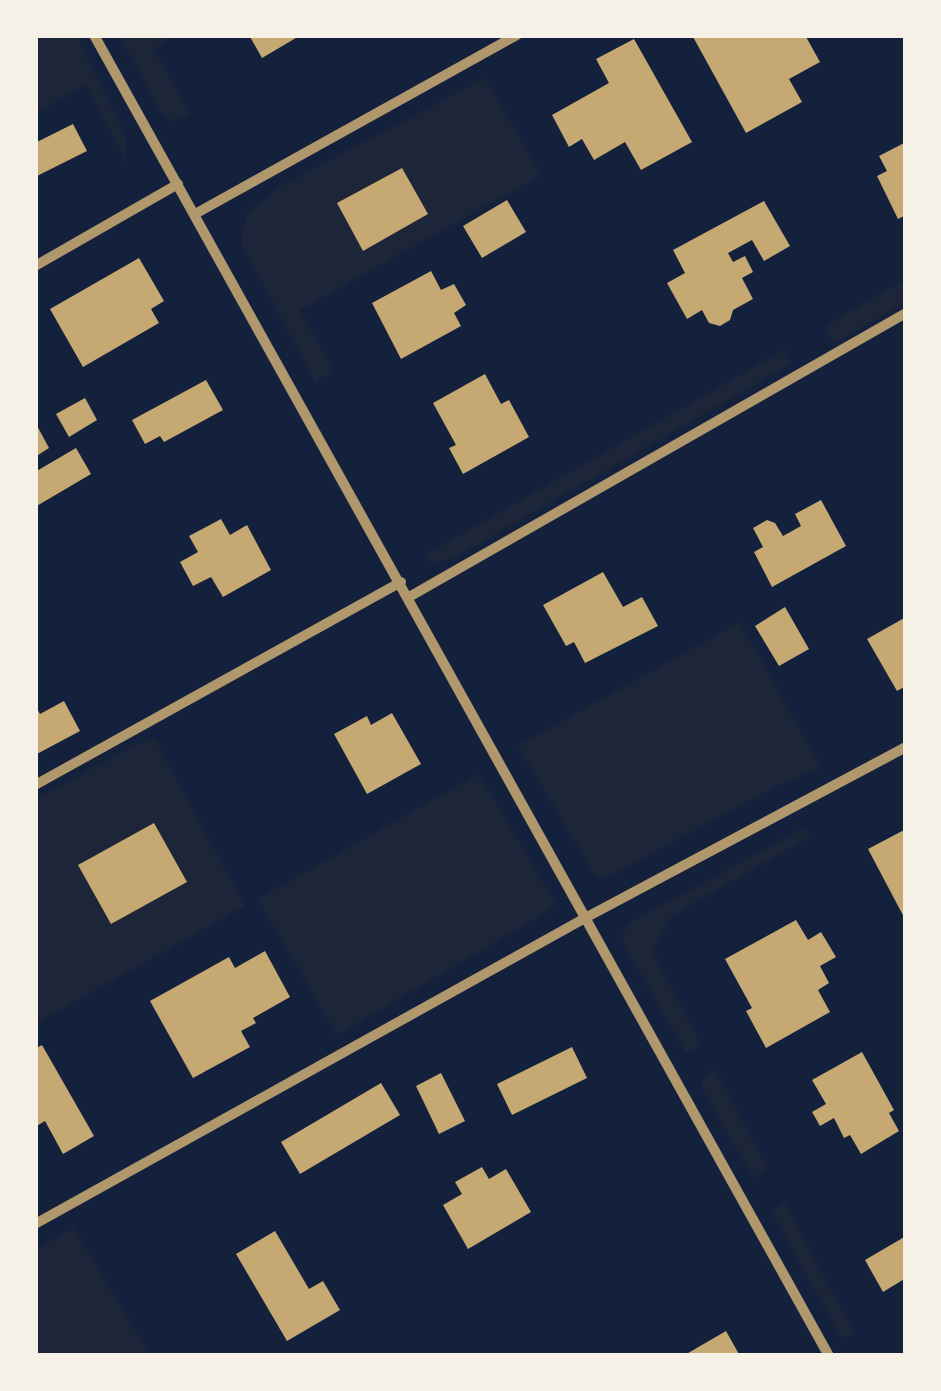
<!DOCTYPE html>
<style>
body{margin:0}
#map{position:relative;width:941px;height:1391px;overflow:hidden;background:#14213d;font-family:"Space Grotesk",sans-serif}
canvas{display:block}
.frame{position:absolute;inset:0;border:38px solid #f6f1e7;pointer-events:none}
</style>
<div id="map">
<canvas width="941" height="1391"></canvas>
<div class="frame"></div>
</div>
<script>
const g = document.querySelector('canvas').getContext('2d');
g.lineJoin = 'round';
function fill(path, color) {
  g.fillStyle = color;
  g.fill(path, 'evenodd');
}
function trace(path, color, width, dash) {
  g.strokeStyle = color;
  g.lineWidth = width;
  g.lineCap = dash ? 'butt' : 'round';
  g.setLineDash(dash || []);
  g.stroke(path);
}
fill(new Path2D(`
 M35,35h41l49,99 2,28 -41,-77 -51,28z
 M119,35h57l-22,14 37,67 -19,5 -12,-11z
 M485,78l56,97 -241,135 34,62 -19,10 -73,-138 1,-18 6,-14 34,-27z
 M906,279v23l-73,42 -8,-18z
 M784,350l7,14 -341,196 -20,2 -5,-7z
 M740,622l81,146 -45,18 -166,90 -13,2 -79,-132z
 M154,738l91,168 -210,118v-224l94,-52z
 M479,774l76,128 -5,8 -213,125 -79,-136z
 M805,828l6,8 -138,79 -21,36 49,93 -15,9 -62,-109 -1,-12 8,-10z
 M715,1068l53,102 -15,7 -49,-85 -2,-10z
 M785,1203l70,132 -14,2 -69,-125z
 M74,1228l73,122 3,6h-115v-106z`), '#1d2539');
fill(new Path2D(`
 M249,35h52l-39,23z
 M692,35h113l15,27 -31,17 13,23 -56,31z
 M634,39l58,103 -51,28 -16,-28 -31,18 -12,-21 -13,8 -17,-32 57,-32 -13,-24z
 M73,124l14,27 -52,26v-34z
 M906,142v73l-8,4 -21,-43 10,-5 -8,-15z
 M402,168l26,46 -65,37 -26,-48z
 M507,200l19,32 -44,26 -19,-32z
 M764,201l26,45 -26,15 -12,-21 -24,13 5,9 12,-6 8,16 -11,6 11,21 -20,11 -3,10 -10,6 -11,-3 -7,-13 -15,9 -20,-36 18,-10 -12,-23z
 M139,258l25,43 -13,8 8,14 -76,44 -33,-58z
 M431,271l10,19 13,-6 12,21 -12,8 7,13 -60,33 -29,-56z
 M485,374l16,30 8,-4 20,37 -66,37 -14,-26 7,-3 -23,-42z
 M206,380l17,30 -59,32 -4,-6 -15,8 -13,-24z
 M85,398l12,22 -28,17 -13,-23z
 M35,422l14,26 -14,9z
 M76,448l15,26 -56,33v-35z
 M821,500l25,46 -74,41 -18,-35 9,-5 -10,-19 14,-8 8,3 8,13 18,-10 -6,-12z
 M221,519l9,16 17,-10 24,45 -48,27 -12,-20 -18,9 -13,-24 18,-10 -9,-16z
 M603,572l20,35 19,-10 16,29 -73,37 -11,-21 -8,4 -23,-41z
 M785,607l24,42 -30,17 -24,-40z
 M906,617v69l-9,5 -30,-52z
 M64,701l16,30 -45,24v-50l5,9z
 M392,713l29,51 -54,30 -33,-60 33,-18 4,9z
 M154,823l33,59 -76,42 -33,-59z
 M906,829v92l-38,-72z
 M796,920l12,20 13,-8 15,25 -16,9 9,17 -11,7 12,22 -64,36 -20,-37 6,-3 -27,-49z
 M265,951l25,46 -37,21 3,5 -15,8 9,16 -57,31 -43,-77 79,-44 6,11z
 M42,1045l52,91 -31,18 -18,-33 -10,6v-78z
 M572,1047l15,31 -75,37 -15,-31z
 M862,1052l32,58 -5,3 10,18 -38,23 -11,-19 -6,3 -10,-20 -14,8 -8,-14 14,-8 -14,-24z
 M441,1073l24,48 -26,13 -23,-48z
 M381,1083l19,32 -100,59 -19,-32z
 M482,1167l7,12 17,-10 25,43 -63,37 -25,-44 19,-11 -7,-12z
 M275,1231l34,58 14,-8 17,29 -53,31 -51,-87z
 M906,1236v42l-23,14 -18,-32z
 M726,1331l14,25h-57z`), '#c6a872');
trace(new Path2D(`
 M94,35l735,1321
 M195,214l322,-179
 M35,266l143,-82
 M409,597l497,-284
 M35,785l366,-203
 M35,1224l552,-307 319,-170`), '#b1986c', 10);
</script>
